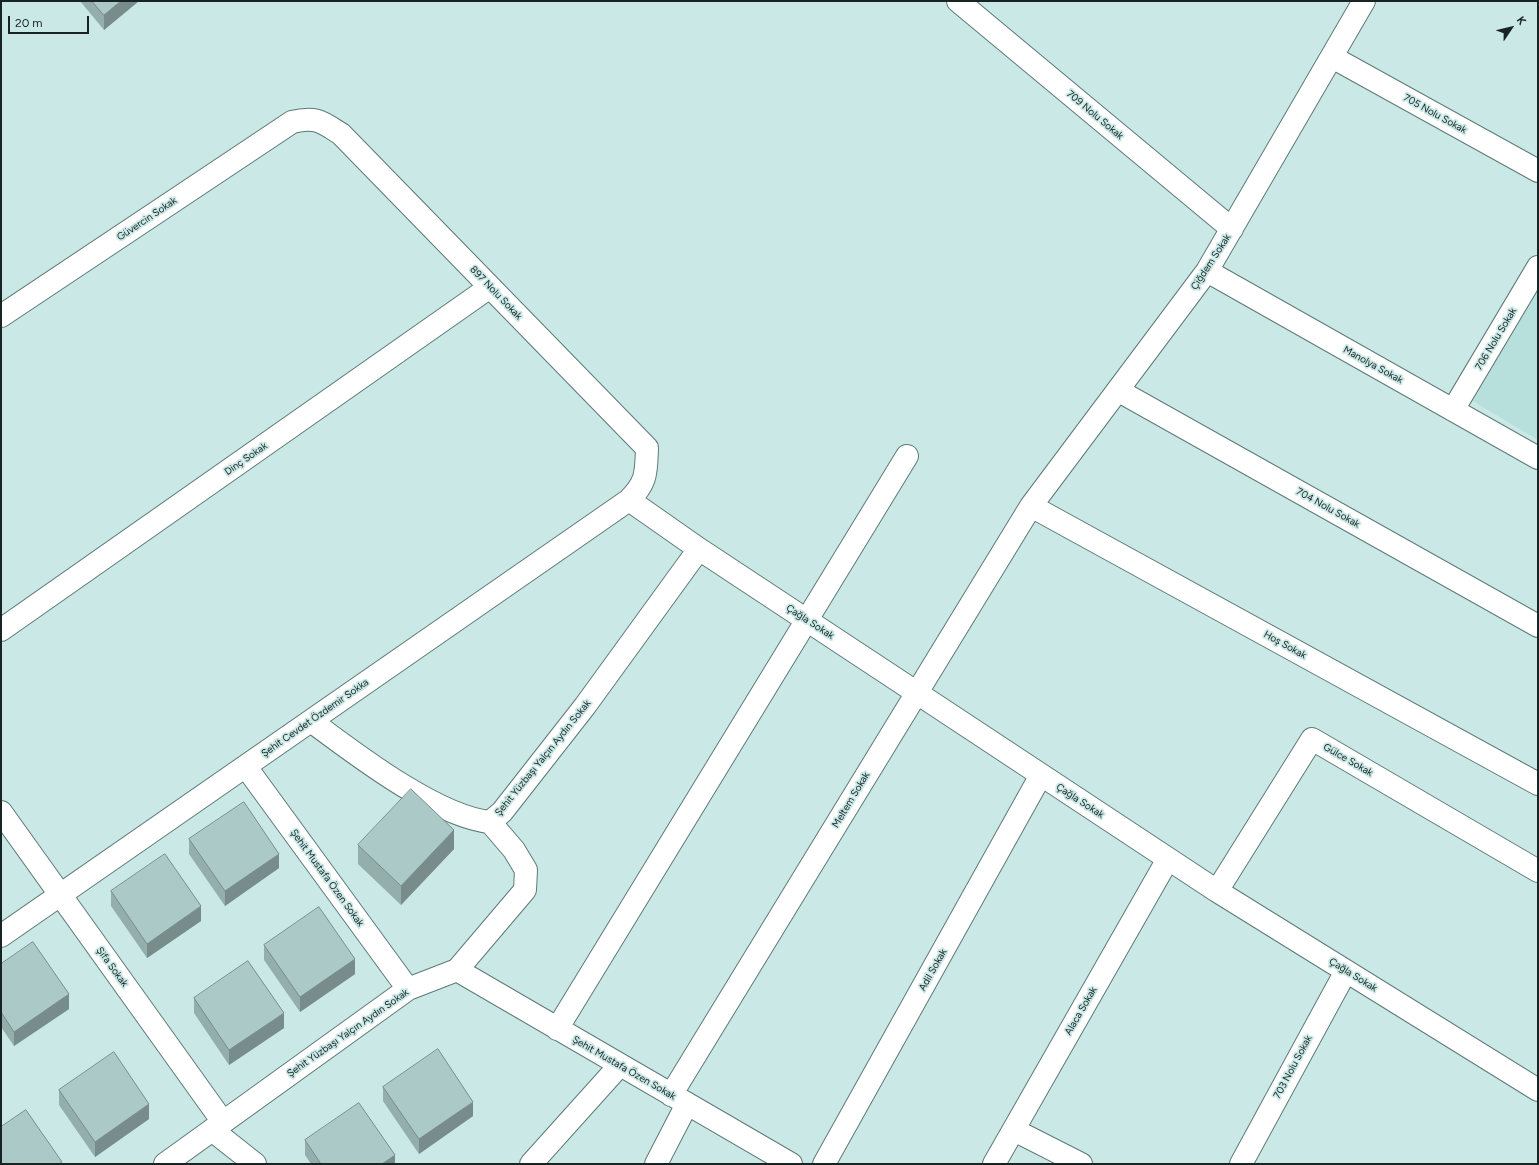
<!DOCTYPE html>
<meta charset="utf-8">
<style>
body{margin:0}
#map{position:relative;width:1539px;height:1165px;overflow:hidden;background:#c9e8e6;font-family:Figtree,sans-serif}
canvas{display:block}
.frame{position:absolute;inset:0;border:2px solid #182423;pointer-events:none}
.north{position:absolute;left:1491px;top:8px;width:40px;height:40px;-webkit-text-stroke:3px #c9e8e6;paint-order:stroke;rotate:55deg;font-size:11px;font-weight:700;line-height:16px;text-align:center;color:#182423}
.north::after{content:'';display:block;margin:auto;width:14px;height:18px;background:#182423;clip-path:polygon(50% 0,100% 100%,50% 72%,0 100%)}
.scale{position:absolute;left:8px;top:16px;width:81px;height:18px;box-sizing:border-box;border:2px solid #182423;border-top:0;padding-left:5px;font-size:12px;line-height:14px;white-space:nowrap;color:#182423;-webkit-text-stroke:3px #c9e8e6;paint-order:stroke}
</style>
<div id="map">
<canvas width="1539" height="1165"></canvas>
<div class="frame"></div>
<div class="north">K</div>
<div class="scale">20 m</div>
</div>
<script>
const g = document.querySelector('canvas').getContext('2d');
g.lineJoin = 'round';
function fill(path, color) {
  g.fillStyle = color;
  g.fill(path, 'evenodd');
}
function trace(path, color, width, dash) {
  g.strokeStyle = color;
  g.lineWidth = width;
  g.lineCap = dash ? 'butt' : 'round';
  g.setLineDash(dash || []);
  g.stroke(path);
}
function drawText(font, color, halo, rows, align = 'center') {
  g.font = font + ' Figtree,sans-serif';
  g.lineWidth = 3.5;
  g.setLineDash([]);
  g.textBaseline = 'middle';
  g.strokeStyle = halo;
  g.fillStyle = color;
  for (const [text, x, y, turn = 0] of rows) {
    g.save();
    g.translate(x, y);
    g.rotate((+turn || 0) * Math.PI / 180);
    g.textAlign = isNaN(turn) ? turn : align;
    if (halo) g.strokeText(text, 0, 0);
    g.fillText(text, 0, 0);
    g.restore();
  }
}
fill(new Path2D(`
 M1538,288v152l-65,-39z`), '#b7dfdb');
const minor = new Path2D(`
 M958,1l274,228
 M1332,57l206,114
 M1207,271l331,187
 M1,316l291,-194c24,-6 30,0 49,12l306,314c-1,25 0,34 -18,52l-628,436
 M1119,391l419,235
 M1453,410l85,-143
 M629,500l70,49 518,342 321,199
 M1031,506l507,278
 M1,630l489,-343
 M311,721c43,32 126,96 179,101
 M246,767l162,222
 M1,812l222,310
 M1217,891l95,-152 226,132
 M457,970l334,194
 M557,1029l350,-573
 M671,1095l360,-589 176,-235 157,-270
 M212,1130l43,34
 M1014,1130l67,34
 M165,1164l243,-175 49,-19 68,-80 1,-20 -12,-20 -24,-28 12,-10 83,-106 114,-157
 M531,1164l89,-99
 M656,1164l31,-60
 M824,1164l217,-389
 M994,1164l174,-305
 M1241,1164l105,-193`);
trace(minor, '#5e7a78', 24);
trace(minor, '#fff', 22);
fill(new Path2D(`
 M80,1h59l-35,29z
 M189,839l90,29 -54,38 -36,-52z
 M358,845l96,4 -53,56 -43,-41z
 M111,891l90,30 -54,37 -36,-52z
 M264,945l91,29 -55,38 -36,-52z
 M1,964l68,45 -55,37 -13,-19z
 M194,998l90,30 -55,37 -35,-52z
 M383,1087l90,29 -54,38 -36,-53z
 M59,1090l90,29 -54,38 -36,-52z
 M305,1140l90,24h-84l-6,-9z`), '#93aeab');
fill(new Path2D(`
 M121,1h18l-35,29v-15z
 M454,830v19l-53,56v-19z
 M279,854v14l-54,38v-15z
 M201,906v15l-54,37v-14z
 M355,959v15l-55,38v-15z
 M69,994v15l-55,37v-14z
 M284,1013v15l-55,37v-15z
 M473,1102v14l-54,38v-15z
 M149,1104v15l-54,38v-15z
 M395,1155v9h-13z`), '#788d8b');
const building = new Path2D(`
 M92,1h29l-17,14z
 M411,789l43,41 -53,56 -43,-41z
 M244,802l35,52 -54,37 -36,-52z
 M165,854l36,52 -54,38 -36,-53z
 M319,907l36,52 -55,38 -36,-52z
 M33,942l36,52 -55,38 -13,-20v-48z
 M248,961l36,52 -55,37 -35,-52z
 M438,1049l35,53 -54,37 -36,-52z
 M114,1052l35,52 -54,38 -36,-52z
 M359,1103l36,52 -13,9h-61l-16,-24z
 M26,1110l36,52 -3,2h-58v-37z`);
fill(building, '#abcac7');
trace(building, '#788d8b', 1);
drawText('10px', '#182423', '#c9e8e6', [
 ["705 Nolu Sokak",1435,114,29],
 ["709 Nolu Sokak",1095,115,40],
 ["Güvercin Sokak",147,219,-34],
 ["Çiğdem Sokak",1211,262,-57],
 ["897 Nolu Sokak",496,293,46],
 ["706 Nolu Sokak",1496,339,-59],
 ["Manolya Sokak",1373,365,29],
 ["Dinç Sokak",246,459,-35],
 ["704 Nolu Sokak",1328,508,29],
 ["Çağla Sokak",810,622,33],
 ["Hoş Sokak",1285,645,29],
 ["Şehit Cevdet Özdemir Sokka",315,718,-35],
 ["Şehit Yüzbaşı Yalçın Aydın Sokak",543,758,-51],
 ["Gülce Sokak",1348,760,30],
 ["Meltem Sokak",851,800,-59],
 ["Çağla Sokak",1080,801,33],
 ["Şehit Mustafa Özen Sokak",327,878,54],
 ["Şifa Sokak",112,967,54],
 ["Adil Sokak",933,970,-61],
 ["Çağla Sokak",1353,975,32],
 ["Alaca Sokak",1081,1011,-60],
 ["Şehit Yüzbaşı Yalçın Aydın Sokak",348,1033,-35],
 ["703 Nolu Sokak",1293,1067,-62],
 ["Şehit Mustafa Özen Sokak",624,1068,30]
]);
</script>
